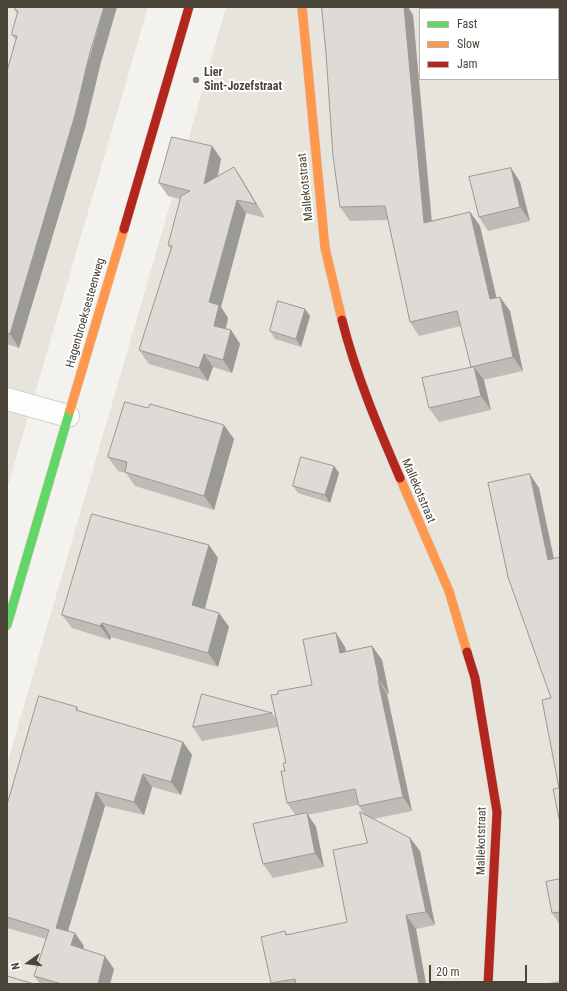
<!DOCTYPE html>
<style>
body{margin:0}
#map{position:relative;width:567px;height:991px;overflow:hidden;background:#f4f2ee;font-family:"Roboto Condensed",sans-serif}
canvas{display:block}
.frame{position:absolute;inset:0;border:8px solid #4b4439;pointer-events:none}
.legend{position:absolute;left:419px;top:8px;width:140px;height:72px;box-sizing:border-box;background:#fff;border:1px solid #b7b4b0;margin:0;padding:5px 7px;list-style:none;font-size:12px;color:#4b4439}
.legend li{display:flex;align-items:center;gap:8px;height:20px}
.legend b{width:20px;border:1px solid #b7b4b0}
.north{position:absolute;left:8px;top:943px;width:40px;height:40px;-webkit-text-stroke:3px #fff;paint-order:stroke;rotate:256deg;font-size:11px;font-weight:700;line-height:16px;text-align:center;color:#4b4439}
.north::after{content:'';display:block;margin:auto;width:14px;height:18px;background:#4b4439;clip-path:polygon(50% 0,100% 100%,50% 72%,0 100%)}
.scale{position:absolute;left:429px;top:965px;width:98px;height:18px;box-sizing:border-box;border:2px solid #4b4439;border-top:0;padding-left:5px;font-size:12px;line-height:14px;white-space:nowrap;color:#4b4439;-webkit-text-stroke:3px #fff;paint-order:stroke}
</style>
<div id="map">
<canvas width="567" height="991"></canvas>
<div class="frame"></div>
<ul class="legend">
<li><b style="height:5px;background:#63d668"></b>Fast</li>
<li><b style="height:5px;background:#ff974d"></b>Slow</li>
<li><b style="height:5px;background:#b3261e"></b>Jam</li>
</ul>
<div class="north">N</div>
<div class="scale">20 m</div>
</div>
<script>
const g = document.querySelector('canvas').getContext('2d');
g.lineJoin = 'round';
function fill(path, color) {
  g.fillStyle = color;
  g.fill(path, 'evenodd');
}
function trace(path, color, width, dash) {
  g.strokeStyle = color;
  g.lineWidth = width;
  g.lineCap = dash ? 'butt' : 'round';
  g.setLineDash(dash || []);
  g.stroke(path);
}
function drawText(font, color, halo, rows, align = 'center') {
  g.font = font + ' "Roboto Condensed",sans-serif';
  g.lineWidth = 4;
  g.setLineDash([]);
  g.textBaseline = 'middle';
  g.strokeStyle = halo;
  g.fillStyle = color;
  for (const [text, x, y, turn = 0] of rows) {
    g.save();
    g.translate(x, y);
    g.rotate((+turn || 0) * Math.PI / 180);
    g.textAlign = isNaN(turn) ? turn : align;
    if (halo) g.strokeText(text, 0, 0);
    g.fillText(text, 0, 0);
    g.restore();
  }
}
fill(new Path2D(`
 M7,7h141l-141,482z
 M226,7h334v977h-553v-220l151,-518zM420,9h138v70h-138z`), '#e7e4dc');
const street = new Path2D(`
 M7,399l61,17`);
const fast = new Path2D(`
 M7,625l63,-215`);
const slow = new Path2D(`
 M302,7l23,241 17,72
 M70,410l54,-181
 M400,478l49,113 18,61`);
const jam = new Path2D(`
 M124,229l65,-222
 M342,320c14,55 36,107 58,158
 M467,652l8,26 22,134 -9,172`);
trace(street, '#d2d0cb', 24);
trace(fast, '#d3cfc5', 10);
trace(slow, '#d3cfc5', 10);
trace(jam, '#d3cfc5', 10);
trace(street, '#fdfdfc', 22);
trace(fast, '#63d668', 9);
trace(slow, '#ff974d', 9);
trace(jam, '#b3261e', 9);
fill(new Path2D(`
 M16,7l84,59 -15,62 -66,220 -12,-4v-273l9,-31 -4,-5 5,-22 -2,-3z
 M322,7h86l5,8 19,206 38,-9 10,14 16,72 14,13 13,60 -40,9 8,30 -52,12 -10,-14 42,-41 -10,-41 -42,10 -9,-14 -22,-102 -38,1 -10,-14z
 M212,146l9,13 -3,17 16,-9 9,14 22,37 -19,-5 -25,94 7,11 -2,11 5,1 9,14 -8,29 -19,-6 -5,14 -59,-17 -10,-14 32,-101 -3,-4 12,-46 -12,-3 -9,-13z
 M511,168l9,14 10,39 -42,10 -9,-14z
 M305,309l5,7 -9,31 -26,-8 -5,-8z
 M234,439l-20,71 -79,-24 -9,-13 -8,-2 -10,-14z
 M334,466l5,7 -9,30 -32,-10 -5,-7z
 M209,545l9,13 -13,51 14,4 10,14 -11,40 -107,-30 -1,3 -38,-12 -10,-13z
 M336,633l9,14 1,4 26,-5 10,14 7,34h-2l25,117 -39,8 37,19 10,13 15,74 -19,4 10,55h-155v-1l14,-52 3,4 59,-13 20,-79 -3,-28 -5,-9 -1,-1 -51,10 9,12 8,40 -51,11 -10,-14 33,-48 -9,-13 -2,-32 1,-8 -8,-36 -76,14 -9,-14 79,-14 5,7 1,-26 34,-9z
 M77,707l2,4 104,31 9,13 -11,40 -29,-8 -8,28 -39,-9 -37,125 16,15 -1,3 31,20 -4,15h-70l-6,-8 12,-37 -39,-11v-123z
 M560,879v46l-8,-12z`), '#bfbcb8');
fill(new Path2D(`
 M104,7h13l-17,59 -15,62 -66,220 -9,-14z
 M404,7h4l5,8 20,222 -9,-14z
 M212,146l9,13 -8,38 -9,-13z
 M234,167l9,14 22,37 -9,-14z
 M511,168l9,14 10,39 -10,-14z
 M237,200l9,13 -25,94 7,11 -5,21 -9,-13 -5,-24z
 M470,212l10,14 20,87 -10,-14z
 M500,297l10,14 13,60 -10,-14z
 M305,309l5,7 -9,31 -5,-8z
 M231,330l9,14 -8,29 -9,-13z
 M204,354l9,13 -5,14 -9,-13z
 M474,367l10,13 7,30 -10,-14z
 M224,425l10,14 -20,71 -10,-14z
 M334,466l5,7 -9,30 -5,-8z
 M530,474l9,14 18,85 -9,-13z
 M209,545l9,13 -16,61 -10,-14z
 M219,613l10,14 -11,40 -10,-14z
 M102,623l9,14 -1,3 -10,-14z
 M336,633l9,14 4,20 -9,-14z
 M372,646l10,14 7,34 -10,-14z
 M378,680l9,14 25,117 -9,-14z
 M183,742l9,13 -11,40 -10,-13z
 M143,774l9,13 -8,28 -10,-13z
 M96,792l9,14 -40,135 -9,-13z
 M307,813l9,14 8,40 -9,-14z
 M410,838l10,13 15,74 -9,-13z
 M406,915l10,14 10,55h-7z
 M75,933l9,13 -4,13 -9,-14z
 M105,956l9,13 -4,15h-12z`), '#9b9996');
const building = new Path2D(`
 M16,7h88l-14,45 -15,63 -65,219 -3,-1v-262l10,-35 -5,-1v-3l6,-21 -3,-1z
 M322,7h82l20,216 46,-11 20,87 10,-2 13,60 -42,10 -14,-56 -47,11 -25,-116 -45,1 -7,-51 -7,-103z
 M172,137l40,9 -8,38 30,-17 22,37 -19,-4 -28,102 10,3 -5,21 17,4 -8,30 -19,-6 -5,14 -60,-18 33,-104 -4,-1 13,-49 9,-5 -31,-8z
 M511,168l9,39 -41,10 -10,-40z
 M278,301l27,8 -9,30 -26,-8z
 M474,367l7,29 -52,12 -7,-30z
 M125,402l23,6 2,-4 74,21 -20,71 -79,-24 2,-10 -19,-5z
 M301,457l33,9 -9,29 -32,-9z
 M530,474l18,86 12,-3v266l-7,-34 6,-1 -17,-88 9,-2 -43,-121 -20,-94z
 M92,514l117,31 -17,60 27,8 -11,40 -106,-30 -2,3 -38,-11z
 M336,633l4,20 32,-7 7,34h-1l25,117 -44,9 -4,-17 -68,14 -6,-32h4l-2,-8h3l-15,-68 7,-1v-3l34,-6 -9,-45z
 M202,694l70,19 -79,14z
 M39,696l38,11 -1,3 107,32 -12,40 -28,-8 -9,28 -38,-10 -40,136 19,5 -4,12 34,11 -7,28h-36l-28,-8 15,-46 -42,-13v-112z
 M360,812l50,26 16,74 -20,3 13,69h-123l-1,-5 -24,4 -10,-46 24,-6 1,4 61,-13 -14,-72 34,-7z
 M307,813l8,40 -52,11 -10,-40z
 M560,879v33l-8,1 -6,-31z
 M7,976l27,8h-27z
 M560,982v2h-13z`);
fill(building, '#dedbd6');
trace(building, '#9b9996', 1);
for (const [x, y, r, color] of [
 [196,80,4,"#868178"]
]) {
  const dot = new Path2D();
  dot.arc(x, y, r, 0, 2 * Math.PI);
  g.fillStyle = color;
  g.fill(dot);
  trace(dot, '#fff', 1.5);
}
drawText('bold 12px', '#4b4439', '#fff', [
 ["Lier",204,73],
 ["Sint-Jozefstraat",204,87]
], 'left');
drawText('12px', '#4b4439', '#fff', [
 ["Mallekotstraat",306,187,-96],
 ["Hagenbroeksesteenweg",86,313,-74],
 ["Mallekotstraat",418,491,67],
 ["Mallekotstraat",482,841,-89]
]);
</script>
